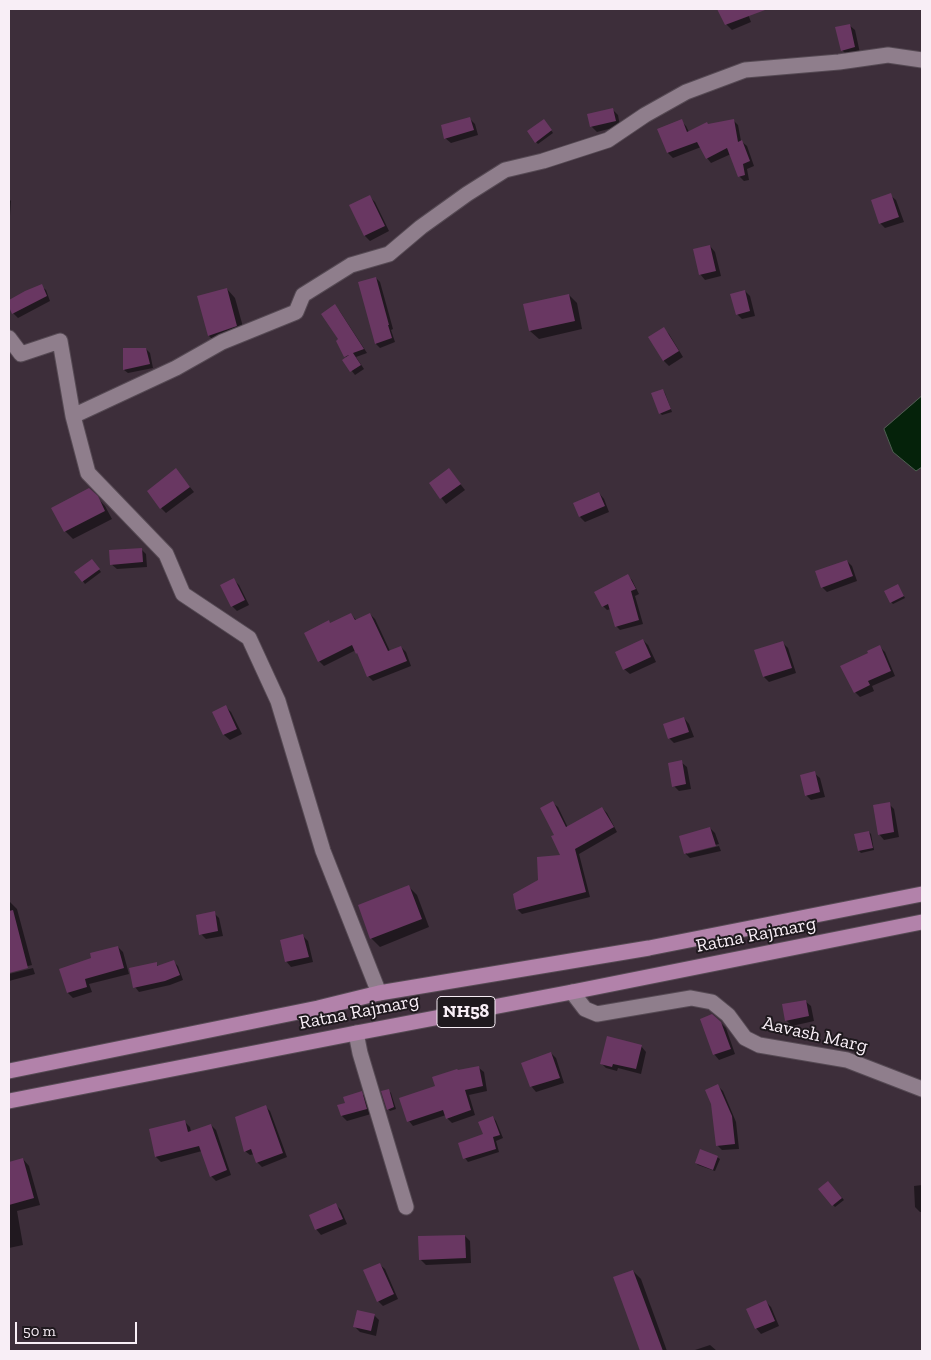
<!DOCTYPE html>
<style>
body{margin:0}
#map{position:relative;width:931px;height:1360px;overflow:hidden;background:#3d2e3a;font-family:"Zilla Slab",serif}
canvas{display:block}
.frame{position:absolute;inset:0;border:10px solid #f8eef6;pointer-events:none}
.scale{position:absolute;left:15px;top:1322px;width:122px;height:22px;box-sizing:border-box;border:2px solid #f8eef6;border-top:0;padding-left:6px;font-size:15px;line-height:18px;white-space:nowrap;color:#f8eef6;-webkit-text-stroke:4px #1f191e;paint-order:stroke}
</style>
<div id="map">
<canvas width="931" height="1360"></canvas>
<div class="frame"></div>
<div class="scale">50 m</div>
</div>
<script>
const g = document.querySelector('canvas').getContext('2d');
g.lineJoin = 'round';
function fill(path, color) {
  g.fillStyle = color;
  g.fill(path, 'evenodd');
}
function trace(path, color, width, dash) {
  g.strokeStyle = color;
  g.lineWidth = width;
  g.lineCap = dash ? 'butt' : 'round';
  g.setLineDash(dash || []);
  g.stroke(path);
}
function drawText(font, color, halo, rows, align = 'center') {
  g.font = font + ' "Zilla Slab",serif';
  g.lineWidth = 4;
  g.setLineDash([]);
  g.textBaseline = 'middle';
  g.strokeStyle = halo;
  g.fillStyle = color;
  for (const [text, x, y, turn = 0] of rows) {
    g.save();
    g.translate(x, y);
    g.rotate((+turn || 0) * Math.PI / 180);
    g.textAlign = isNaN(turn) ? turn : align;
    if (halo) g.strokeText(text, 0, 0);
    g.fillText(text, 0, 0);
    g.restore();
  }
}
const water = new Path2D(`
 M922,396v71l-6,4 -23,-19 -9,-23z`);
fill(water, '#05220a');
trace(water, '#4e5f51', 1);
fill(new Path2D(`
 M719,9h27l5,13 -19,8 -6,-6z
 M849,25l6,5 5,23 -12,3 -6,-6z
 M613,110l5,5 2,11 -23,6 -6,-6z
 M470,119l5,5 3,11 -27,8 -6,-5z
 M733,120l5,5 3,16 6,5 7,20 -7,3 2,11 -5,1 -5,-5 -8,-22 -20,9 -4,-5 -6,-11 -28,11 -5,-5 -9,-24 22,-8 5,5 3,6 20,-7z
 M546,123l7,10 -15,11 -2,-2z
 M890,195l6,5 8,22 -19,6 -5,-5z
 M369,196l6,6 14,29 -19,10 -5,-5 -15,-30z
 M9,199l2,2 -1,15h-1z
 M710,246l5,6 6,24 -16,4 -5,-6z
 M376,278l4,4 13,47 -2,1 4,12 -15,6 -4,-4 -16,-61z
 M41,286l5,4 4,11 -32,17 -5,-5 -4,-9v-3z
 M227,289l8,9 10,36 -28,10 -8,-8z
 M745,291l5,5 5,20 -13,3 -5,-5z
 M569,295l8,8 5,26 -43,10 -9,-8z
 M339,310l28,43 -11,4 8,12 -9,6 -12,-15 4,-2 -7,-18z
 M664,329l5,5 14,23 -14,9 -5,-5z
 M146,349l4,4 3,15 -25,5 -4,-3z
 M663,390l2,3 7,19 -10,3 -2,-2z
 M176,470l18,22 -28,21 -5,-5z
 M449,470l16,20 -19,14 -16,-21z
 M89,489l16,17 7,13 -39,20 -8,-8z
 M599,493l5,6 5,13 -24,10 -5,-5z
 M141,549l5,5 1,13 -30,2 -6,-5z
 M847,561l5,5 5,15 -30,11 -5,-5z
 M94,563l7,9 -16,12 -9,-12z
 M628,576l4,4 7,14 -4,2 8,28 -23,6 -4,-4 -5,-17 -4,1 -4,-4z
 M234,580l5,5 10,20 -12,6 -5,-5z
 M898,585l7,13 -12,6 -2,-2z
 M351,614l6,7 13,-7 5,5 15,32 11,-4 5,5 5,14 -38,15 -5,-5 -12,-26 -32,16 -5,-5 12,-37z
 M643,640l5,5 8,17 -26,12 -6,-5z
 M783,643l5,5 8,25 -27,9 -5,-5z
 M880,647l5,5 10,24 -23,10 2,5 -14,6 -5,-5 15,-38z
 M226,707l5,5 11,22 -12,6 -6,-5 -10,-23z
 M684,718l5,6 5,13 -20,6 -5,-5z
 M681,762l6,5 4,22 -12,2 -5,-5z
 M814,773l6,5 5,19 -14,3 -5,-5z
 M553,803l5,4 10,21 34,-20 5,5 10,19 -38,22 11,43 -68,17 -5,-5 23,-28 22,-25 -6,-21z
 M889,804l5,5 5,28 -15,3 -5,-6z
 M710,828l5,5 4,11 -32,8v2l32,-8 2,5 -31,7 -5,-5z
 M869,832l2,2 3,16 -13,3 -2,-2z
 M409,887l8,8 12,32 -49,20 -9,-9z
 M9,902h1l7,7 15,56 -23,6v-17l3,-1 -3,-11z
 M214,913l5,5 4,18 -17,3 -5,-5z
 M303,936l5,5 5,21 -22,5 -5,-6z
 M118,947l5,5 6,22 -40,10 3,8 -19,6 -5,-5 -8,-23 32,-11z
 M173,961l5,5 5,14 -13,5 -31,7 -4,-5 21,-23 3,3z
 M33,968l2,6 -26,7v-7z
 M805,1001l6,5 3,15 -22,5 -6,-6z
 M720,1022l6,6 9,26 -16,6 -5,-6z
 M641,1046l5,6 -5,22 -23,-6 -1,3 -11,-3 -5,-5z
 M551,1053l5,5 8,25 -28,9 -5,-6z
 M479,1068l5,4 3,19 -18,4 6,20 -23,8 -5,-5 -1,-3 -33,11 -4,-5 27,-35 23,-14z
 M718,1086l5,5 13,31 3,27 -17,1 -5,-5z
 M388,1090l3,3 5,16 -6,2 -2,-2z
 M361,1093l6,5 4,16 -24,7 -5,-5 4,-12z
 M265,1106l5,5 17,46 -25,10 -5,-5 -3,-8 -4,1 -5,-4z
 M493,1117l3,4 7,17 -7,3 3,11 -31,10 -3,-4 19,-23z
 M185,1122l5,5 1,5 20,-7 5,5 15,45 -15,6 -5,-5 -9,-25 -41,11 -5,-5 -6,-27z
 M717,1157l3,2 -5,12 -17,-6 -2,-2z
 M23,1159l6,7 11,39 -23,6 6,34 -14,3v-85z
 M828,1182l16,18 -9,7 -2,-2z
 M922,1185v27h-2l-5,-5 -1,-21z
 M336,1205l5,5 6,14 -26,11 -5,-6z
 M465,1236l5,5 1,22 -45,2 -6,-6z
 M379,1264l6,5 13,30 -15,7 -5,-5z
 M633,1271l8,8 26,72h-25l-28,-73z
 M766,1302l5,5 8,19 -18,8 -5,-6z
 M374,1315l5,5 -3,16 -16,-4 -5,-5z
 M710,1345l7,6h-21l-1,-1z`), '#0007');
fill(new Path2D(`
 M717,9h48v1l-40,15z
 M850,24l5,23 -14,4 -6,-24z
 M613,108l3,13 -26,6 -3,-13z
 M470,117l4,13 -30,9 -3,-14z
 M544,119l8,11 -17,13 -8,-12z
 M682,119l5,13 20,-10 1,2 26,-5 4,23 4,-2 8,21 -7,3 2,11 -7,2 -11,-29 -21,11 -9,-17 -30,11 -10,-24z
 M891,193l8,24 -20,7 -8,-24z
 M370,195l15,31 -21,10 -15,-31z
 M710,245l6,26 -17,4 -6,-26z
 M376,277l13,48h-1l4,13 -17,6 -17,-62z
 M42,284l5,12 -35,18 -3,-7v-7l16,-9z
 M227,288l10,38 -29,10 -11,-40z
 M745,290l5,21 -14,4 -6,-21z
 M569,294l6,27 -46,10 -6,-27z
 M335,304l29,45 -11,4 8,12 -11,7 -8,-12 7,-5 -5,2 -8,-16 2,-2 -17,-25z
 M664,327l15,24 -16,10 -15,-24z
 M123,348h23l4,16 -27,6z
 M663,389l8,20 -12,5 -8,-21z
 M176,468l14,19 -30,22 -13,-18z
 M449,468l12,16 -21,15 -11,-16z
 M89,488l9,8 7,15 -41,21 -13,-24z
 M599,492l6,14 -26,11 -6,-14z
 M142,548l1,14 -33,3 -1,-15z
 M92,559l8,10 -18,13 -8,-10z
 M847,560l6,16 -32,12 -6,-17z
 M628,574l8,15 -5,2 8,29 -24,7 -7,-23 -6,3 -8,-15z
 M234,578l11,22 -14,7 -11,-22z
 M898,584l6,12 -14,7 -6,-12z
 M351,613l4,7 15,-7 18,38 13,-5 6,15 -40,16 -10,-24 -1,1 -4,-9 -34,17 -14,-29 25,-13 1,3z
 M643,639l8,18 -28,13 -8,-18z
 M783,641l9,27 -29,9 -9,-27z
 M880,645l11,26 -23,10 2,4 -16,8 -14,-27 28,-13 -1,-2z
 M226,705l11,24 -14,6 -11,-23z
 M684,717l5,15 -21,7 -5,-15z
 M682,760l4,24 -14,3 -4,-24z
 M815,771l5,21 -15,4 -5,-21z
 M553,801l13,26 36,-20 12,20 -39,22 11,43 -70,18 -3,-16 25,-14 -1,-23 23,-2 -9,-19 3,-1 -14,-27z
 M890,802l4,30 -16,3 -5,-30z
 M710,827l6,19 -32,8 -5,-18z
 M869,831l4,17 -15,3 -4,-17z
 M409,885l13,34 -52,20 -12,-34z
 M13,910l15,58 -19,5v-62z
 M215,911l3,20 -19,4 -3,-20z
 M303,934l6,23 -24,5 -5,-22z
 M118,946l6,22 -39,11 2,8 -20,6 -8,-24 32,-11 -1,-5z
 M174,960l6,15 -15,6 -32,7 -4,-20 28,-6v4z
 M806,1000l3,16 -24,5 -3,-17z
 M712,1014l9,8 10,27 -18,6 -13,-36z
 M607,1036l35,9 -6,24 -23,-5 -1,3 -12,-3z
 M551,1052l9,26 -30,9 -9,-24z
 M479,1066l4,20 -18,4 6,20 -25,9 -3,-9 -36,12 -8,-24 36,-12 -3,-9 25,-8 1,1z
 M718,1084l14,32 3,28 -19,2 -5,-42 -6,-14z
 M389,1089l5,18 -7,3 -6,-19z
 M362,1091l5,18 -26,7 -4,-11 8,-2 -2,-6z
 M266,1105l17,48 -27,10 -5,-14 -7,3 -9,-35z
 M493,1116l7,19 -7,2 3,12 -33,10 -5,-16 25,-9 -5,-12z
 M185,1120l3,12 23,-8 16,46 -17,7 -11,-31 -44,11 -6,-28z
 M700,1149l18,7 -5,14 -18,-7z
 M23,1158l11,40 -25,7v-43z
 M828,1181l14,17 -10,8 -14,-17z
 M336,1203l7,16 -28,11 -6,-15z
 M465,1235l1,23 -47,2 -1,-24z
 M380,1263l14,31 -17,8 -14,-32z
 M633,1270l30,81h-23l-27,-74z
 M766,1300l9,21 -20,8 -9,-20z
 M357,1310l18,4 -4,17 -18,-4z`), '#693762');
const minor = new Path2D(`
 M9,338l12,16 39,-13 13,75 15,57 78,81 17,40 66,44 29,63 45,150 56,142
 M73,416l103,-48 46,-26 74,-30 7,-17 48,-30 38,-11 32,-27 46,-33 38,-24 38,-9 65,-21 37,-25 41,-23 59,-22 94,-8 49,-7 34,5
 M572,992l13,17 12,5 94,-16 21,4 16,13 17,23 14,7 88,15 75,29
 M356,1033l4,20 46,154`);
const major = new Path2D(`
 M9,1071l309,-63 61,-15 270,-45 273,-54
 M9,1101l347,-68 216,-41 350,-70`);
trace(minor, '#564a54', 17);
trace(major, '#564a54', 17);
trace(minor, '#8f7e8c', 15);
trace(major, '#b282aa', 15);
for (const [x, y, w] of [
 [466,1012,58]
]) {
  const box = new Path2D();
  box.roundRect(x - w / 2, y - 15.5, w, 31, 4);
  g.fillStyle = '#1f191e';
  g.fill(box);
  trace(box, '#f8eef6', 1);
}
drawText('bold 18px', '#f8eef6', null, [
 ["NH58",466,1012]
]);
drawText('19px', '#f8eef6', '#1f191e', [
 ["Ratna Rajmarg",756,935,-11],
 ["Ratna Rajmarg",359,1012,-11],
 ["Aavash Marg",815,1035,13]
]);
</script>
